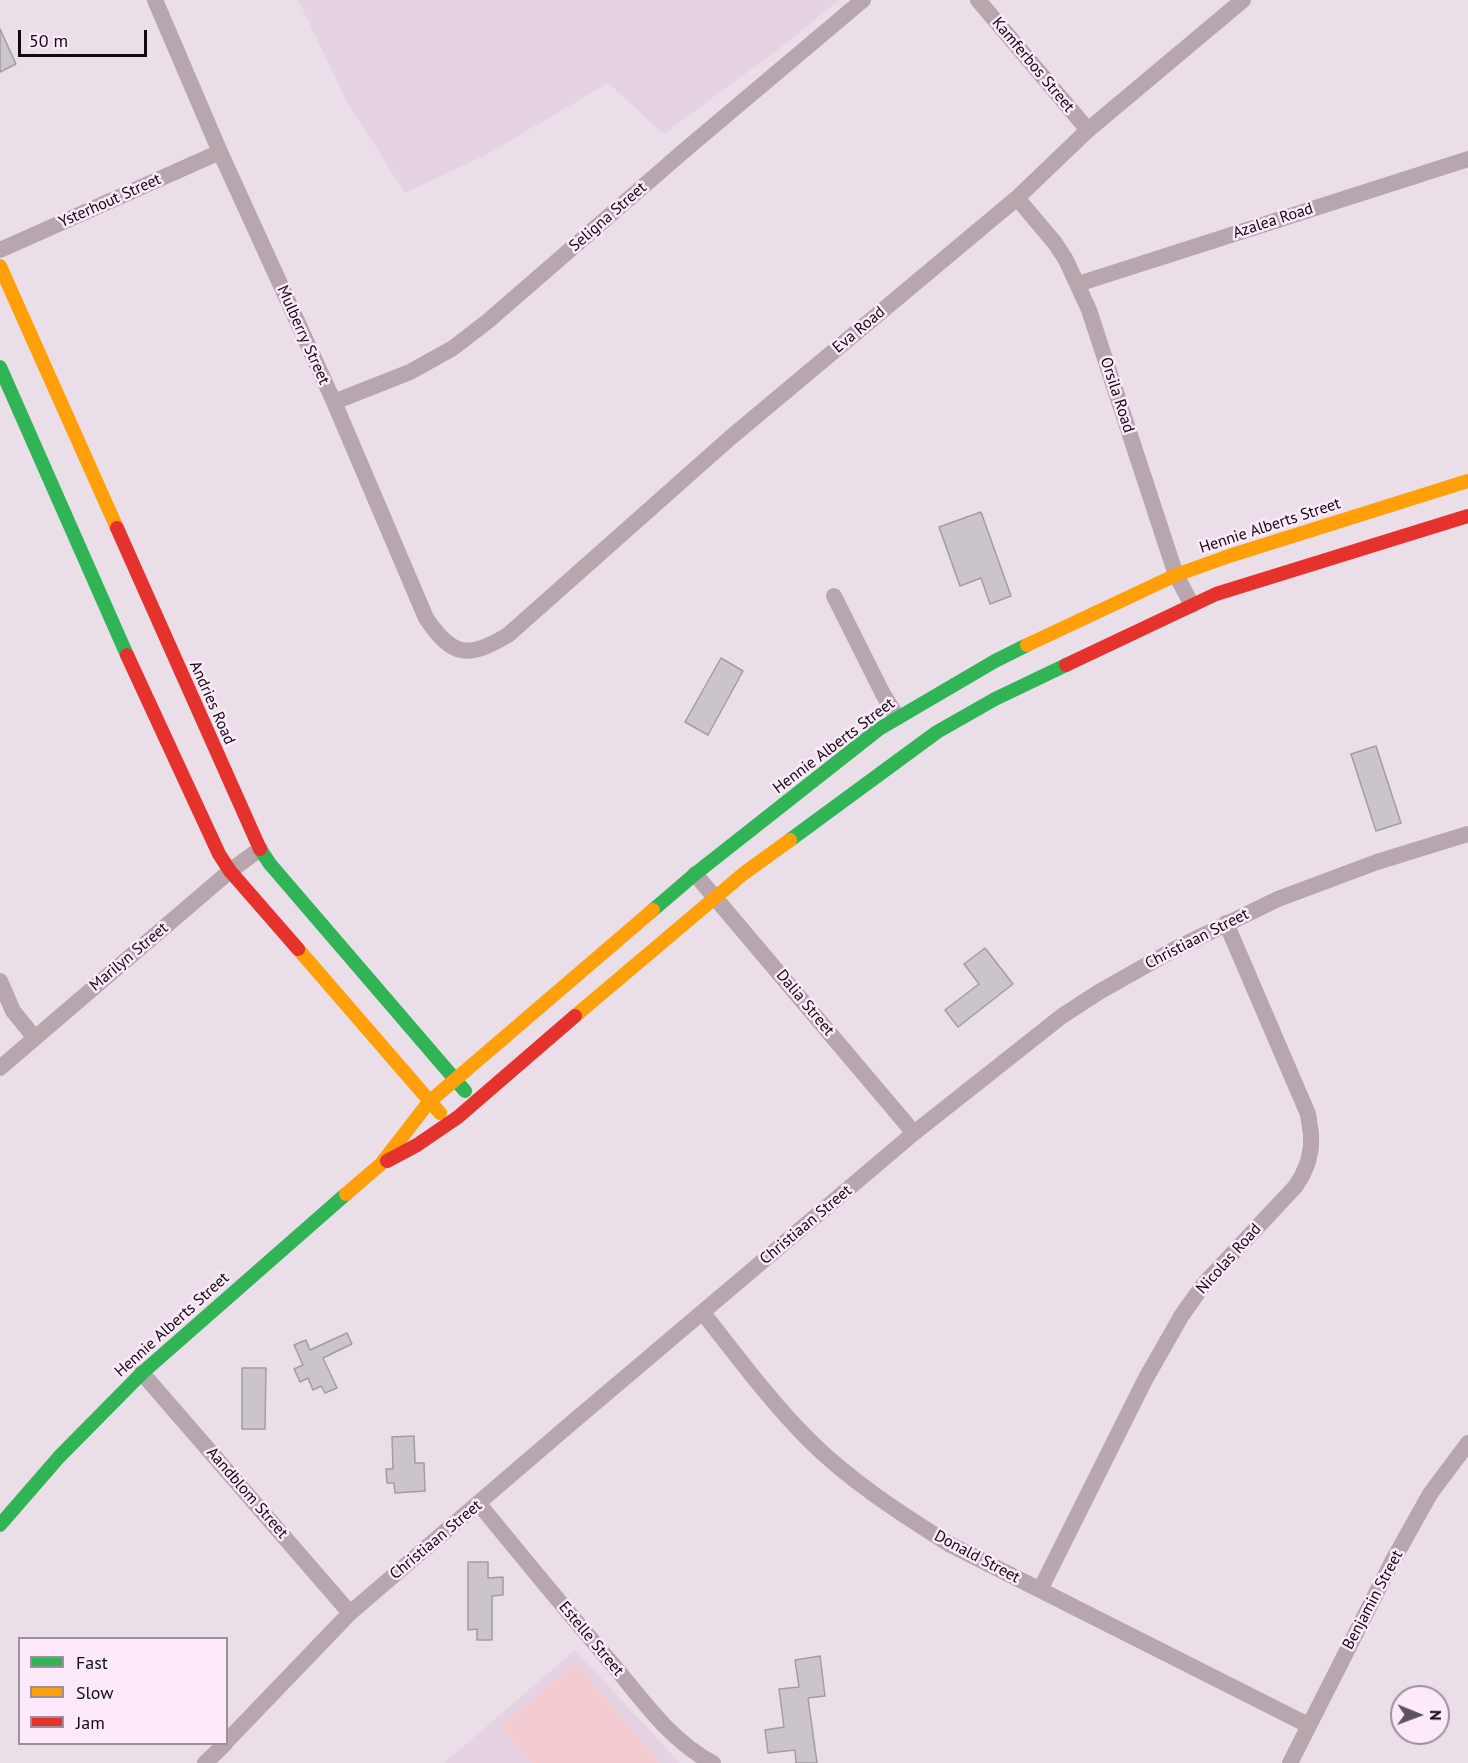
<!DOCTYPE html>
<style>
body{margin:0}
#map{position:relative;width:1468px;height:1763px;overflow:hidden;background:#eadfe8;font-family:"PT Sans",sans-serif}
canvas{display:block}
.legend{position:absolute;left:18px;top:1637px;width:210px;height:108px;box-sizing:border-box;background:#fce9f9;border:2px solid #9e909b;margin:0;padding:8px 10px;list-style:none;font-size:18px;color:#100a0f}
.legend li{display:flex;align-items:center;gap:12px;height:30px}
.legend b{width:30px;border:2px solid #9e909b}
.north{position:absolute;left:1390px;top:1685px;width:60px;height:60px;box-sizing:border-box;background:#fce9f9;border:2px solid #9e909b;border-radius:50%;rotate:91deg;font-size:16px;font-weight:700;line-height:24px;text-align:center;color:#100a0f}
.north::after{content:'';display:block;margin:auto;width:21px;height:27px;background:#5c555b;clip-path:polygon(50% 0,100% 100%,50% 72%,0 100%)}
.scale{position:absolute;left:18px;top:30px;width:129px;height:27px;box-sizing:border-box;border:3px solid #100a0f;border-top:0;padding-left:8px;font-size:18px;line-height:21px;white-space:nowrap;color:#100a0f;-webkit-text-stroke:4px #fce9f9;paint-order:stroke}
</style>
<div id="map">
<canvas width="1468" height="1763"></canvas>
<ul class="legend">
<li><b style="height:8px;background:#30b455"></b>Fast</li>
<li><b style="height:8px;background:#ff9f0a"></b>Slow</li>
<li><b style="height:8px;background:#e5322d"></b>Jam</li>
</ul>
<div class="north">N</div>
<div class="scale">50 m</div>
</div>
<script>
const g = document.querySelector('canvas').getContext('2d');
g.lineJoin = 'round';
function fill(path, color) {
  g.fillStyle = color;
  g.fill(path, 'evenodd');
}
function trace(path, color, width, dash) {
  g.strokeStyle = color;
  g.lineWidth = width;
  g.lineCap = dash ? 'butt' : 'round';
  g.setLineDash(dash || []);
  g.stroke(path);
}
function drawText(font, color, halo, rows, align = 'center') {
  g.font = font + ' "PT Sans",sans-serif';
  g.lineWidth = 5;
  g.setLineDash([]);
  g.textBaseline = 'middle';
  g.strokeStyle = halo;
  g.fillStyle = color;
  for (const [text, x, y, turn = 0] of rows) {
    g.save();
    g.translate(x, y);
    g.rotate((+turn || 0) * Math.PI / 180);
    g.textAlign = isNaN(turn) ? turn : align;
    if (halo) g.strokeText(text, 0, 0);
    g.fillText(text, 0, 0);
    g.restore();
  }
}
fill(new Path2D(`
 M298,0h541l-51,42 -124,92 -56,-51 -122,72 -81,38 -58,-91z
 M575,1650l105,113h-236z`), '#e5d3e3');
fill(new Path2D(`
 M575,1663l84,98 -2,2h-126l-31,-36z`), '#f3cbd0');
const building = new Path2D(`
 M0,29l16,35 -16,8z
 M981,512l30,84 -21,8 -9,-26 -21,8 -21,-59z
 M721,658l22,13 -35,64 -23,-13z
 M1376,746l25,77 -25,8 -25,-77z
 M985,948l28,36 -55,43 -13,-17 34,-26 -15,-20z
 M347,1333l5,11 -29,14 14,30 -12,5 -4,-7 -8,4 -5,-12 -8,4 -6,-13 9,-4 -9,-20 12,-5 4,10z
 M242,1368h24l-1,61h-23z
 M414,1436l1,27h9l1,28 -30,2 -1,-10h-7l-1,-14h7l-1,-32z
 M468,1562h20v16l15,-1v18l-11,1v44h-15v-11l-9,1z
 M820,1656l5,40 -17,2 9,65h-21l-1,-13 -27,3 -3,-23 19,-3 -5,-38 20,-2 -4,-27z`);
fill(building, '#cbc4cb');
trace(building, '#a29ca3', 1.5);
trace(new Path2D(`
 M155,0l65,152 114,250 92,216c26,39 42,41 82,17l222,-197 287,-240 71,-68 155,-130
 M978,0l110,130
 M1017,198l38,45 11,17 23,50 87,265 16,30
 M0,250l220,-98
 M1078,284l390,-125
 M334,402l76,-30 43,-24 35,-27 197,-171 178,-150
 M834,596l49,98 14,23
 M695,874l219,259
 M0,981l13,30 22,27
 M0,1068l230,-197 30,-22
 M703,1313c34,43 67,88 106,127 41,41 91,73 140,104l359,181
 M142,1373l208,240
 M479,1504c45,55 90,110 136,163 29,35 57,75 98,96
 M1040,1590l106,-212 36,-63 22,-31 91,-97 7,-11 6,-14 3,-15v-13l-3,-20 -82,-191
 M226,1742l124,-129 225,-193 339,-287 148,-117 37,-24 76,-43 103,-50 99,-37 91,-28
 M205,1763l20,-19
 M1290,1763l102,-201 38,-68 38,-51`), '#b7a6ad', 16);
trace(new Path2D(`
 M0,367l127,288
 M790,840l147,-108 58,-33 71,-34
 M260,849l10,15 195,227
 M653,910l42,-36 184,-145 116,-68 32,-16
 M0,1525l59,-68 83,-84 204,-179`), '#30b455', 14);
trace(new Path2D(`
 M0,266l117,262
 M1027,645l149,-70 53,-19 239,-75
 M298,949l142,164
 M575,1016l168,-142 47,-34
 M346,1194l35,-30 48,-62 224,-192`), '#ff9f0a', 14);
trace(new Path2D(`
 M117,528l143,321
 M127,655l92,199 11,17 68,78
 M1066,665l150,-71 252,-78
 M387,1161l30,-16 41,-28 117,-101`), '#e5322d', 14);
drawText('16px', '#100a0f', '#fce9f9', [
 ["Kamferbos Street",1033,65,50],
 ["Ysterhout Street",110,201,-24],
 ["Seligna Street",608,217,-41],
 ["Azalea Road",1273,221,-18],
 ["Eva Road",859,330,-40],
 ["Mulberry Street",303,335,66],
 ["Orsila Road",1117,395,72],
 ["Hennie Alberts Street",1270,526,-18],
 ["Andries Road",212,703,66],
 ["Hennie Alberts Street",834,746,-37],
 ["Christiaan Street",1197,939,-27],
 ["Marilyn Street",129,957,-40],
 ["Dalia Street",805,1003,50],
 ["Christiaan Street",806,1225,-40],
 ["Nicolas Road",1229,1259,-48],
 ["Hennie Alberts Street",172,1325,-42],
 ["Aandblom Street",247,1493,49],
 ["Christiaan Street",436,1540,-40],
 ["Donald Street",977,1557,28],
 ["Benjamin Street",1373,1600,-62],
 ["Estelle Street",591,1639,50]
]);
</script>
